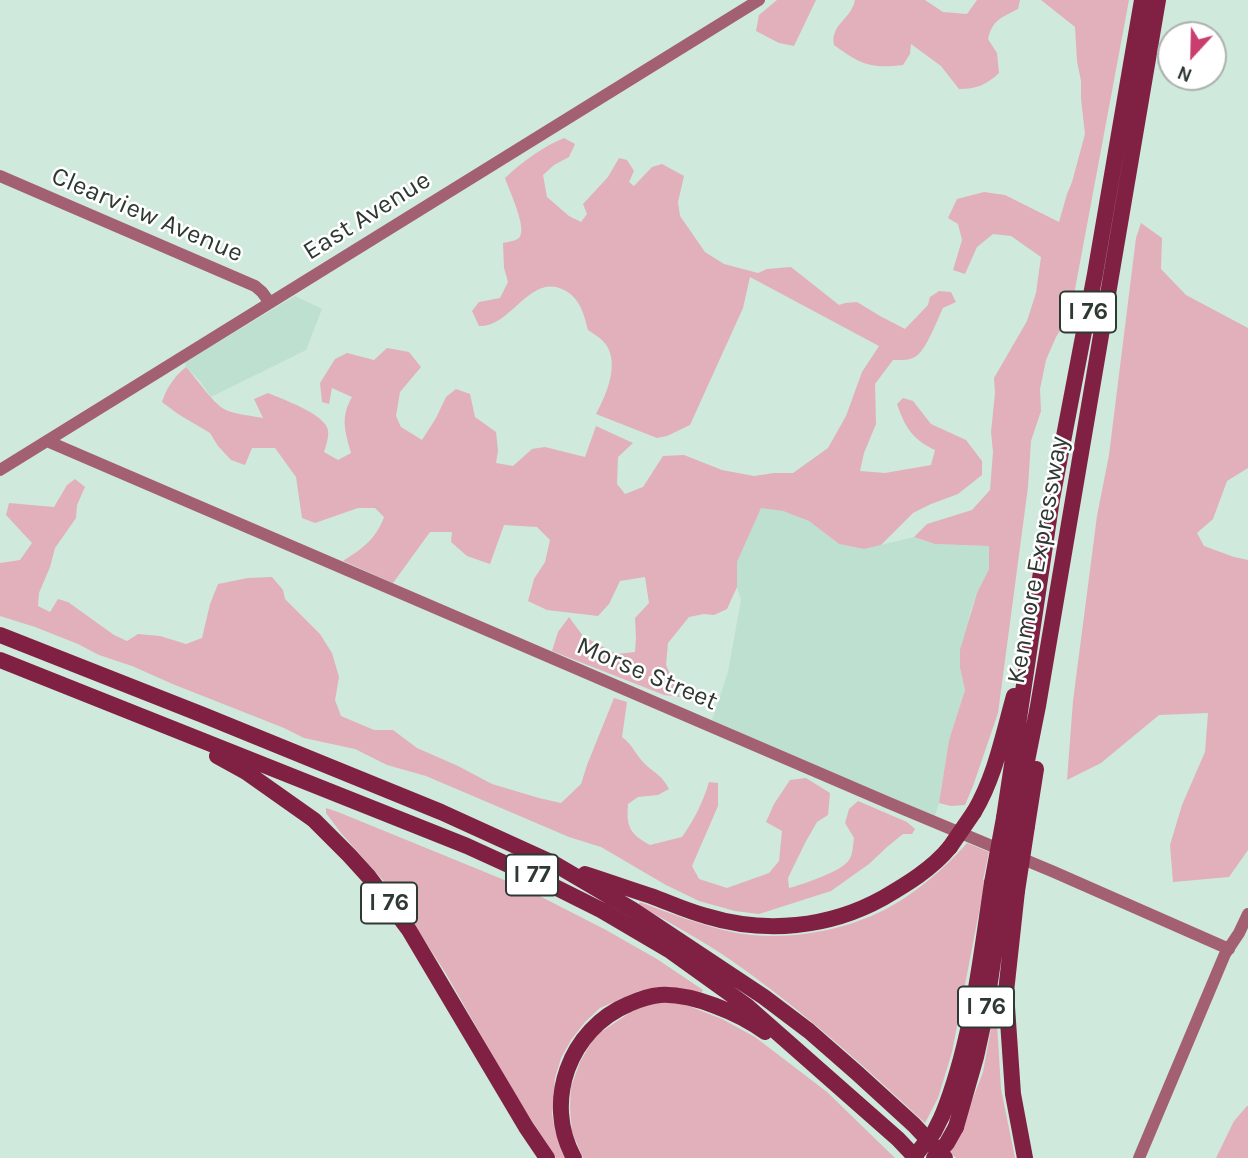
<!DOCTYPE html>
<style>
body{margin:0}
#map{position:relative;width:1248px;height:1158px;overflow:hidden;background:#cfe9dc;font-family:Karla,sans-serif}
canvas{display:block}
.north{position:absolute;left:1157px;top:21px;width:70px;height:70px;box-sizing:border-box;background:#fff;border:2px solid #acb0ae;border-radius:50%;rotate:202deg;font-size:19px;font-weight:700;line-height:28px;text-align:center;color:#2f3934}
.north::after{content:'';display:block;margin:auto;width:24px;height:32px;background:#ca3d6f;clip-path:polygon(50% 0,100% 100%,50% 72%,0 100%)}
</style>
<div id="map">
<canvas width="1248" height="1158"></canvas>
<div class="north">N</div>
</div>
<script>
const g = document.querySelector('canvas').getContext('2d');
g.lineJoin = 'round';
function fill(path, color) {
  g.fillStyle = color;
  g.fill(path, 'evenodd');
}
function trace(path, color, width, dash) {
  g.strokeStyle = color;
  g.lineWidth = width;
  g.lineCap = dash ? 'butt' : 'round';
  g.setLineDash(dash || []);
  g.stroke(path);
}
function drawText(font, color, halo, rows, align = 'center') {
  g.font = font + ' Karla,sans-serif';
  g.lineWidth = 5;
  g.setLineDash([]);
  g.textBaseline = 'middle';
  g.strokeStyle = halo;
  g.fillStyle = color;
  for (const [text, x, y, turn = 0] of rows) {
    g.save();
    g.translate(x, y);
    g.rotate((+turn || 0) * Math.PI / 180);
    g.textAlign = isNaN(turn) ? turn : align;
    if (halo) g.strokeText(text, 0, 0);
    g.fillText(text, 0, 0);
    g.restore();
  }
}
fill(new Path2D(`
 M295,296l27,13 -16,41 -95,47 -11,-16 -14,-14 -1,-5z
 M761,507l22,4 26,10 30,23 25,5 50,-12 21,7 54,2v23l-12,24 -7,20 -10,55 5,22 -16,50 -10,63 -5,15 -222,-98 16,-48 13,-72 -4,-13v-25z`), '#bee0d0');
fill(new Path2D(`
 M777,0h39l-22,46 -15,-3 -23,-12 3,-16z
 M855,0h70l18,12 24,2 10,-14h43l-2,9c-17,9 -25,10 -30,30l9,14 2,20c-13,12 -22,16 -40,16l-18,-23 -30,-22 -1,10 -7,11c-33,4 -43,-1 -69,-20 -4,-21 17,-25 21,-45z
 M1041,0h88l-59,316 -14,21 -10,23 -6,29 1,22 -10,30 -3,46 -30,226 -25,73 -8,19 -14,1 -12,-3 10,-63 16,-50 -5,-22v-18l17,-57 12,-24v-23l-54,-2 -21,-7 13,-13 45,-14 18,-20 3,-38 -2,-20 4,-39 -1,-15 33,-57 9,-28 5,-36 -30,-21 -18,-2 -16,13 -12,27 -12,-4 9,-30 -4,-16 -10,-6 9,-19 27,-7 21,3 54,27 8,-28 5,-12 13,-48 -4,-35v-18l-4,-20 -2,-34z
 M564,138l11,6 -6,13 -15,8 -11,10 4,22 22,19 12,6 6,-8 -4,-10 25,-27 11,-19 8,2 7,11 -5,11 5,4 18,-19 10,-3 22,12 -6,26 2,14 25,36 19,12 34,9 9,-4 24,-2 48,38 6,-2 12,-1 23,14 25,13 23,-24 2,-8 9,-6 12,1 5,10 -13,6c-6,12 -17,43 -28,49 -7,4 -15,3 -22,3l-18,24 1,40 -12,29 -4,18 25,2 46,-8 4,-15c-23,-11 -30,-23 -38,-46l6,-6 10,3 18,23 35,16 16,21v14l-24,19 -27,10 -18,9 -32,32 -17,4 -25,-5 -30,-23 -26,-10 -22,-3 -24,54v25l-10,22 -13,6 -10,-1 -15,3 -21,26 -2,22 14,32 -16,-2 -112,-44 6,-19 11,-15 14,19 33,18 19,-2 1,-14 -1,-20 14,-15 -4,-26 -25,4 -11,23 -11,12 -51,-6 -19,-9 6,-22 11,-17 5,-22 -13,-13 -33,-2 -14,39 -23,-8 -16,-14 1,-10h-22l-37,51 -50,-22c19,-12 33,-22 41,-44l-9,-9h-17l-43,15 -13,-5 -6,-41 -21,-29h-23l-7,17 -14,-5 -13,-14 -8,-13 -32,-19 -16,-12c5,-15 12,-25 24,-35 11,12 26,35 38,42 8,5 29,7 39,9l-9,-19 14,-6c14,6 57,21 60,37 1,7 -2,16 -4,22l14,8 13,-7c-6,-22 -11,-35 1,-56l-20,-9 -3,16 -7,-2 -2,-19 15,-24 12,-6 27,7 13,-12 22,4 12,15 -21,25 -4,24 5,11 21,13 14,-22 10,-21 10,-8 14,5 5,23 21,15 2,19 -2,12 17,3 19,-17 13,-2 40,10 11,-31 37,17 -15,14 -1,27 8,10 18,-7 20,-31 21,-1 38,15 32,6 20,-3h19l35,-25 18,-32 16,-44 17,-26 -129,-69 -7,31 -53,117 -23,11 -10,2 -61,-24c11,-20 26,-55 6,-74 -4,-4 -10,-7 -14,-10 -4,-16 -8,-32 -24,-40 -34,-18 -52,37 -85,36l-7,-15 7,-9 21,-4 8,-16 -4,-14 -1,-25c5,-1 12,-2 16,-5 9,-9 -10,-48 -14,-60 17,-16 37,-31 59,-40z
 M1141,223l21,15 -1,31 25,26 62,33v140l-21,13 -14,38 -16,14 7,13 30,11 14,3v290l-19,27 -56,5 -3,-37 12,-40 23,-53 3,-39 -49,2 -58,48 -34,17 6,-79 24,-185 12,-61 27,-217z
 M75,479l10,8 -8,18 -1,13 -21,30 -5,19 -11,26 -1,13 12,6 8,-13 10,3 46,33 13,6 11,-7 22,2 26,8 16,-6 8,-34 8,-20 30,-6 24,-1 11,13 2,9 35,35 12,19 7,24 -4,23 6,16 33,14h19l24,18 41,18 34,18 47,14 22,5 20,-19 6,-19 27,-67 13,4 -5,35c11,8 13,17 22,26 11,11 17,11 25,26l-11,6 -20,2 -10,7c-2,23 2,30 22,41l32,-8c12,-17 21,-35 27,-55l9,1v23l-26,60 7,13 28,9 42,-15 10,-12 3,-30 -16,-9 8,-18 16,-24 16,-2 24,15 -2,22 -11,7 -12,21 -17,35 1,10c14,-4 52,-16 60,-28 4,-5 4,-16 5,-22l-9,-15 4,-14 9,-8 49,21 8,7 -3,5h-9l-16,13 -18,17 -38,27 -72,23 -24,-3 -36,-10 -33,-16 -65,-38 -32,-10 -143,-61 -39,-11 -32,-16 -51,-11 -20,-10 -109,-43 -43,-19 -33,-11 -21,-11 -43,-17 -35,-11v-53l20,-3 12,-17 -26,-28 3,-12 45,4 13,-22z
 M326,808l12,4 186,76 82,42 51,29 46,31 -2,3 -40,-6 -22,4 -39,17 -15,14 -14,18 -10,18 -6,20 -3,36 3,16 12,28h-11l-40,-62 -71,-124 -39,-60 -18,-26 -47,-53 -15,-20z
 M967,843l22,9 -6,28 2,1 -33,171 -14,46 -13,25c-57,-53 -114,-105 -176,-150 -35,-26 -73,-47 -111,-68l2,-3c32,12 63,24 97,31 48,8 104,-1 147,-23 30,-15 61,-42 83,-67z
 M659,1002l22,1 41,16 33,18 72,55 68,66h-312l-11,-26 -2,-24 1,-21 9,-25 15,-26 39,-26z
 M996,1006l5,83 14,69h-59l-7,-7 19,-40 15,-39 12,-65z
 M1247,1106h1v52h-32l18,-37z`), '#e1b0bb');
trace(new Path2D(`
 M0,176l255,110 7,6 8,11
 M47,441l842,362 165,69 175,77
 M0,470l759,-470
 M1139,1158l86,-204 14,-21 9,-19`), '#a36072', 12);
trace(new Path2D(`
 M0,635l203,80 238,97 112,51 80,47 131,87 45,34 48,42 57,52 31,33
 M0,660l467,186 70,32 64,32 68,40 78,56 151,133 18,19
 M217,756l29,16 68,48 35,35 20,22 40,53 117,197 21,31
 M974,812c21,-35 29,-77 40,-116
 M1004,818l48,-319 43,-225 47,-274
 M1015,821l23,-115 120,-706
 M1027,826l9,-57
 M585,874c22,7 44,15 66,22 19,7 36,15 55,20 59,18 123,12 177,-18 24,-14 49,-29 67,-51
 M1017,891l-11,101 7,102 12,64
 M942,1116c30,-74 38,-154 50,-233
 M956,1127l20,-70 9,-41 19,-130
 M574,1158c-31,-56 -5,-129 55,-154 9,-4 20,-8 31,-9 31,-2 80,18 105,37`), '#802043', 16);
trace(new Path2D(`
 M950,847l24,-35
 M992,883l12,-65
 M1004,886l11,-65
 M1017,891l10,-65
 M913,1158l21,-26 8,-16
 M934,1158l13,-15 9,-16`), '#802043', 16);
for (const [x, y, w] of [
 [1088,312,56],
 [532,875,52],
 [389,903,56],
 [986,1007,56]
]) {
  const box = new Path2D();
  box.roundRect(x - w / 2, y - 20.5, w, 41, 5);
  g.fillStyle = '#fff';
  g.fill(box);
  trace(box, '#2f3934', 2);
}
drawText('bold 24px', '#2f3934', null, [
 ["I 76",1088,312],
 ["I 77",532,875],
 ["I 76",389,903],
 ["I 76",986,1007]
]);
drawText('26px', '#2f3934', '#fff', [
 ["Clearview Avenue",147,215,23],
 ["East Avenue",367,216,-32],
 ["Kenmore Expressway",1038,560,-80],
 ["Morse Street",647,674,23]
]);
</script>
